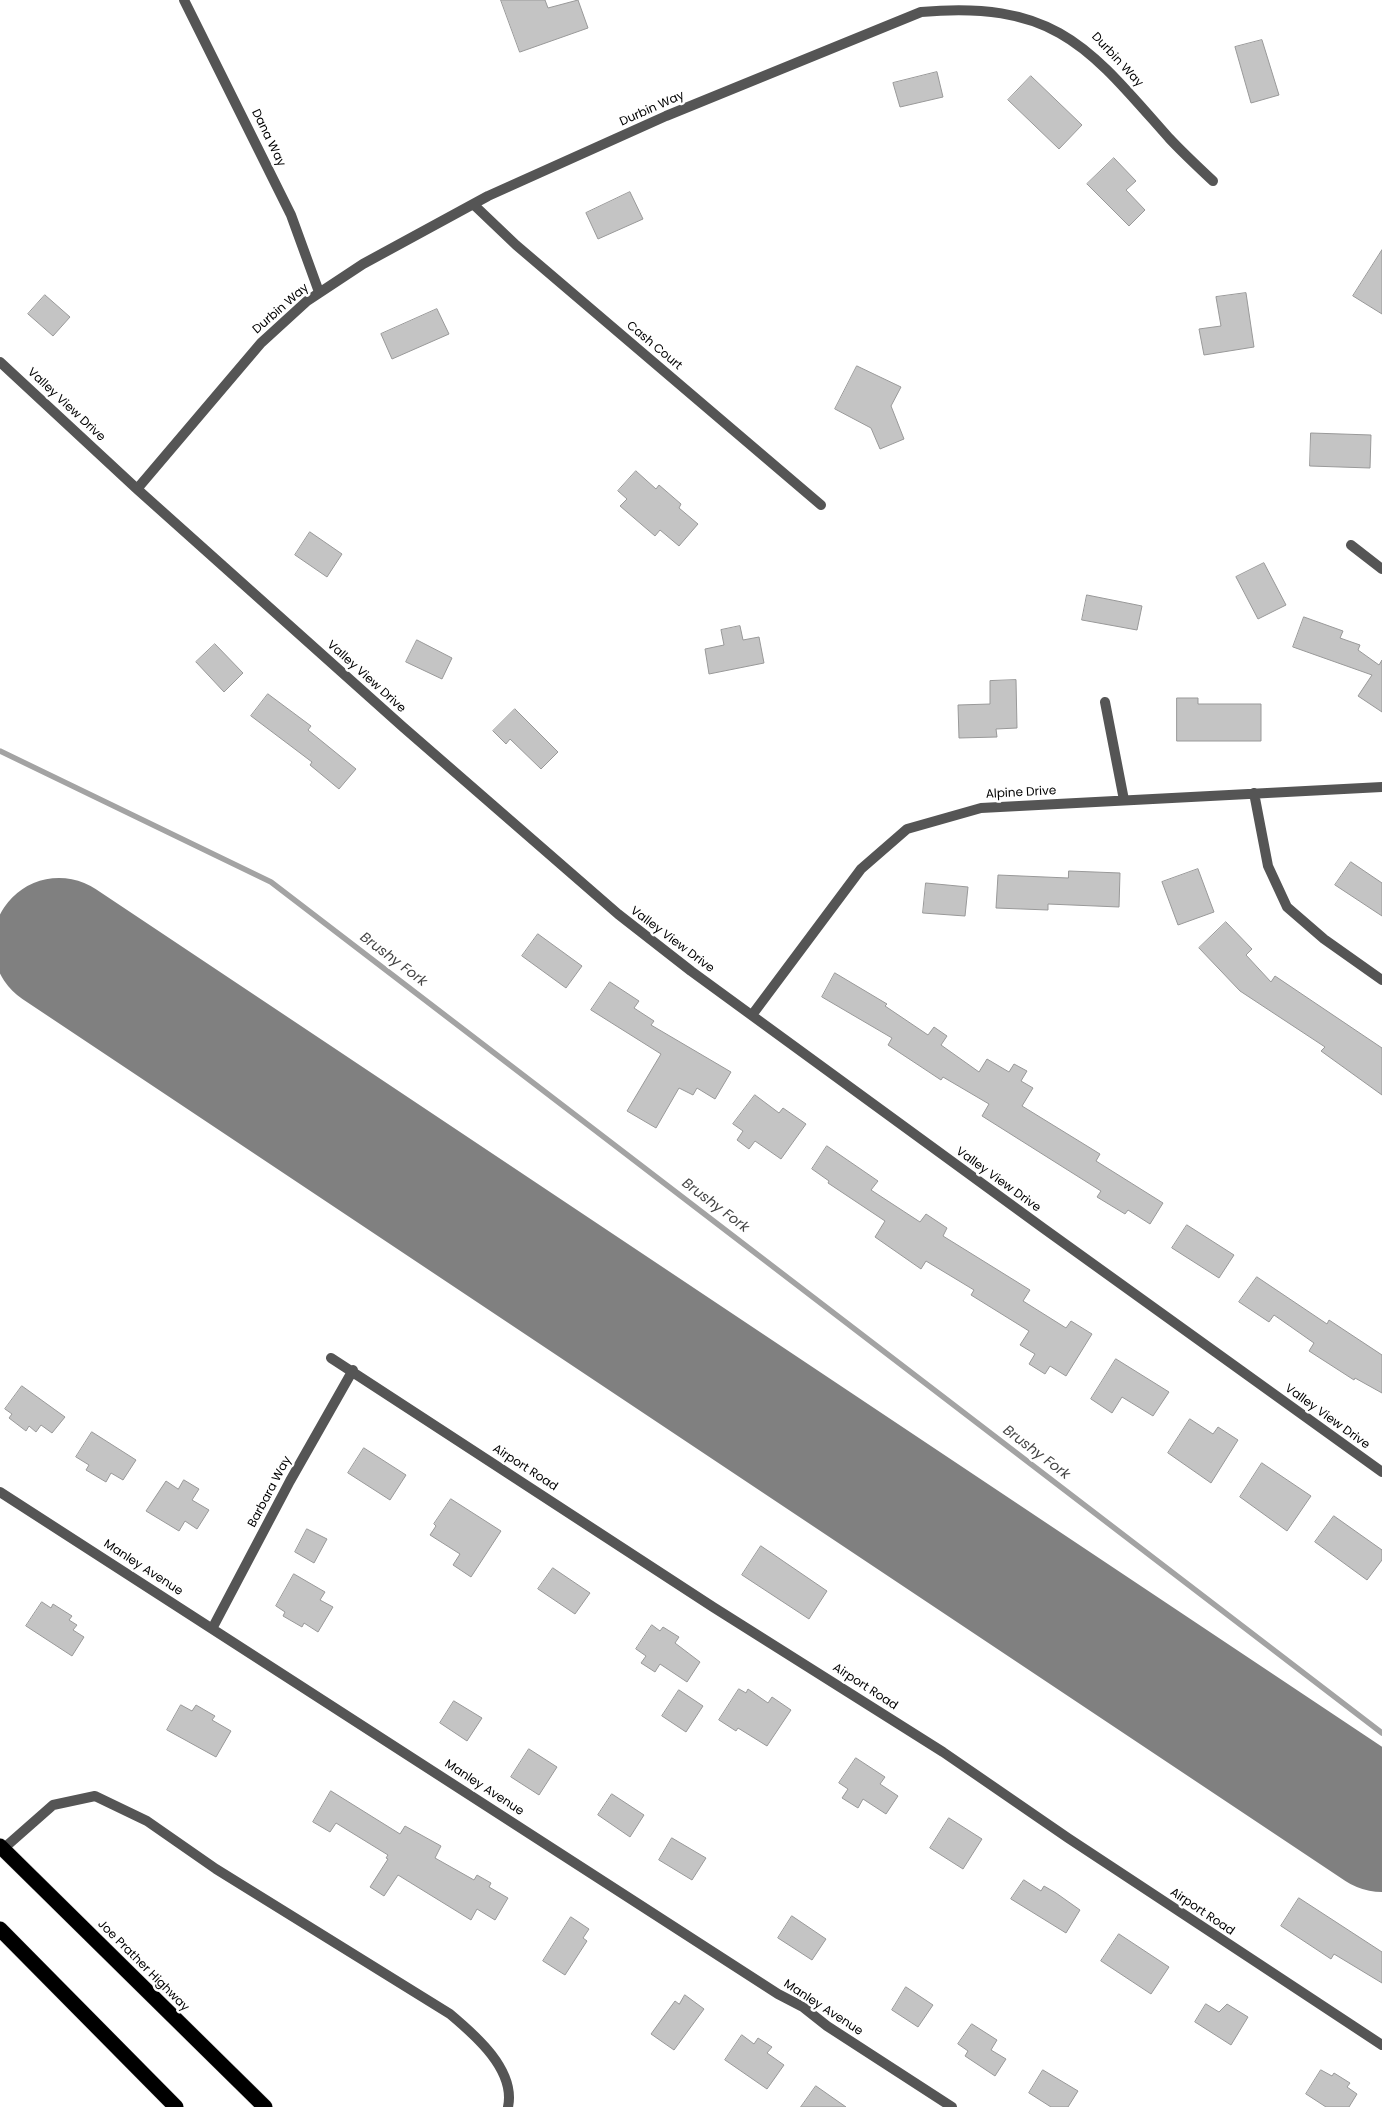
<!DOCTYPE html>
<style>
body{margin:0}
canvas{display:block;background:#fff}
</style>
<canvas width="1382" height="2107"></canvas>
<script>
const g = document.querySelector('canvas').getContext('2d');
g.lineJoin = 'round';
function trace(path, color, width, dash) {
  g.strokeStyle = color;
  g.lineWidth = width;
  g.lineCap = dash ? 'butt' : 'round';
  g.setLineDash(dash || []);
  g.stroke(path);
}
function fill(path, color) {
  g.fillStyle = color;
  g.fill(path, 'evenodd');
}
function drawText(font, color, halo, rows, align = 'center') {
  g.font = font + ' Poppins,sans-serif';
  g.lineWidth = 5;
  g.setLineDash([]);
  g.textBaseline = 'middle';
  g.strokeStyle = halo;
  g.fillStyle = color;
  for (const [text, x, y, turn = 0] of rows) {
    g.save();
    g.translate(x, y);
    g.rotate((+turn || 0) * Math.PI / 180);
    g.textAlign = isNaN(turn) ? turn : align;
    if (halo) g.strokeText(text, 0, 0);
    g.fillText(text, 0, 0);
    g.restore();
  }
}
trace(new Path2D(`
 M0,751l271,131 1111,851`), '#a3a3a3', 5.5);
trace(new Path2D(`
 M59,944l1323,882`), '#808080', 132);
const building = new Path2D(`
 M501,0h44l3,8 30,-8 10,28 -68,24z
 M1262,40l17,55 -28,8 -16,-56z
 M937,72l6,25 -43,10 -7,-24z
 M1031,76l51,49 -23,24 -51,-49z
 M1114,158l22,23 -10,9 19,20 -16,16 -42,-42z
 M630,192l13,27 -45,20 -12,-26z
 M1382,250v64l-29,-18z
 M1246,293l8,54 -50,8 -5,-26 22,-3 -5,-29z
 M45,295l25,22 -17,19 -25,-22z
 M437,309l12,25 -57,25 -11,-25z
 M857,366l44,21 -10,19 13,33 -24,10 -9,-21 -36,-19z
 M1311,433l60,2 -1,33 -60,-2z
 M636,471l20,18 3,-4 22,19 -2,4 19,16 -19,22 -19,-16 -5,6 -35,-30 7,-7 -9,-8z
 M310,532l32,22 -15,23 -32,-22z
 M1264,563l22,42 -28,14 -22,-42z
 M1087,595l55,11 -5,24 -55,-10z
 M1304,617l39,14 -3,7 20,7 -2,5 21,15 3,-5v52l-24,-16 14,-21 -79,-28z
 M740,626l3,14 16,-3 5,26 -55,11 -4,-25 19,-4 -3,-15z
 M417,640l35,18 -10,21 -36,-17z
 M215,644l28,29 -19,19 -28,-30z
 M1016,680l1,48 -21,1 1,8 -38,1 -1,-33 32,-1v-23z
 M268,694l43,32 -3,4 48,39 -17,20 -29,-24 2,-3 -61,-46z
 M1177,698h21v6h63v37h-84z
 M515,709l43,43 -17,17 -31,-30 -4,5 -13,-13z
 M1351,862l31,21v33l-47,-31z
 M1198,869l16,43 -36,13 -16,-43z
 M1069,871l51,2 -1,34 -71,-3v6l-52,-2 2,-33 70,3z
 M926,883l42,4 -3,29 -42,-3z
 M1226,922l26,27 -6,6 25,27 4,-6 107,72v47l-61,-44 4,-4 -85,-56 -41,-43z
 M538,934l44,32 -16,22 -44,-32z
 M835,973l52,31 -2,2 43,29 6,-8 13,9 -6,9 38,27 8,-13 22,13 5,-8 13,7 -6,10 12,7 -11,18 78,48 -4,7 67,42 -13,21 -22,-14 -3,4 -28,-17 4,-6 -119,-75 7,-12 -46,-27 -2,3 -53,-35 4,-7 -70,-41z
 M610,982l29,19 -5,7 20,13 -3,4 80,47 -16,27 -18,-11 -4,7 -14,-7 -23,40 -29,-17 34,-57 -70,-44z
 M755,1095l24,18 4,-5 23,16 -25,35 -26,-18 -6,8 -12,-9 6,-9 -10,-7z
 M827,1146l51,35 -7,9 49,32 6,-8 21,14 -4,8 87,54 -7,11 43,27 5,-7 21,13 -26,42 -16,-10 -5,8 -16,-10 6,-10 -15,-9 9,-14 -58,-36 3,-5 -48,-29 -5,8 -46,-32 10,-16 -57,-38 1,-2 -17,-12z
 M1187,1225l47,30 -15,23 -47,-30z
 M1257,1277l70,47 2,-4 53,35v38l-27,-15 -1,2 -45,-29 5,-8 -40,-28 -5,7 -30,-20z
 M1116,1359l53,33 -16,24 -31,-19 -10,16 -21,-14z
 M22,1386l43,31 -13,16 -11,-8 -5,7 -7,-6 -3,5 -17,-13 3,-4 -7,-5z
 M1190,1419l23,15 5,-7 20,13 -27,43 -43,-30z
 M92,1432l44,28 -13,20 -12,-7 -5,9 -20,-12 3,-5 -13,-8z
 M364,1448l42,27 -16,25 -42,-27z
 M1262,1463l49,33 -24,35 -47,-34z
 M184,1480l15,9 -7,11 17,10 -12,19 -12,-8 -6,10 -33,-20 20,-30 12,8z
 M451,1499l50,32 -30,46 -18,-12 7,-11 -30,-19 6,-9 -2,-2z
 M1334,1516l48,34v10l-15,20 -52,-38z
 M307,1529l20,10 -13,24 -19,-11z
 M761,1546l66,45 -18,28 -67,-44z
 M553,1568l37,25 -15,21 -37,-25z
 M294,1574l31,18 -5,8 13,7 -15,25 -14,-9 -2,4 -19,-11 2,-4 -9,-6z
 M42,1602l9,6 2,-4 19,12 -3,4 8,5 -4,5 11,7 -12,19 -46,-30z
 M652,1625l8,6 3,-4 16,10 -4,6 25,19 -13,20 -27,-18 -5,8 -14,-9 5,-7 -10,-7z
 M739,1689l7,4 2,-4 20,14 4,-6 19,13 -24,36 -29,-18 -2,3 -17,-11z
 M679,1690l24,16 -17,26 -24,-16z
 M454,1701l28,17 -15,23 -27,-18z
 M181,1705l11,6 4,-6 19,11 -3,4 19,11 -15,26 -49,-27z
 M529,1749l28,18 -18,28 -28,-18z
 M856,1758l29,19 -5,7 18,12 -12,18 -23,-15 -5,9 -16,-10 6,-9 -9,-6z
 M331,1791l69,43 5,-8 36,20 -6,12 39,22 3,-5 14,8 -2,4 19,11 -13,22 -18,-11 -6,11 -73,-45 -14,21 -14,-9 18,-28 -2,-1 2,-3 -52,-32 -6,9 -17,-10z
 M612,1794l32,21 -14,22 -32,-22z
 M949,1818l33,21 -19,30 -33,-21z
 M672,1838l34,20 -14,22 -33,-20z
 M1024,1880l17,11 3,-5 12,7 24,17 -14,23 -55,-34z
 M1299,1898l83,54v31l-48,-29 -3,5 -50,-33z
 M792,1916l34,23 -14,21 -34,-22z
 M571,1917l18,12 -6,9 4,3 -22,34 -22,-14z
 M1119,1934l50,33 -18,27 -50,-33z
 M906,1987l27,18 -15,22 -26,-17z
 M685,1995l19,14 -30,41 -23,-16 24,-33 4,3z
 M1206,2004l13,8 8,-8 21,13 -17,28 -36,-23z
 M972,2024l25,16 -6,10 15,9 -11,17 -30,-20 3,-5 -10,-7z
 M742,2035l12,9 4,-6 14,9 -5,6 17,12 -17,24 -42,-29z
 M1043,2070l35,21 -10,16h-17l-22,-14z
 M1321,2070l11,6 2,-3 16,10 -3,4 10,7 -8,13h-23l-20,-13z
 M816,2086l30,21h-45z`);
fill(building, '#c4c4c4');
trace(building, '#999', 1);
const highway = new Path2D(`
 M0,1846l265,261
 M0,1929l176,178`);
trace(highway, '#dbdbdb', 16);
trace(new Path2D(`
 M184,0l107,215 28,77
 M3,1849l50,-44 42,-9 52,25 69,48 234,145c25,21 66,56 58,93`), '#555', 10);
trace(new Path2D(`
 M473,204l43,41 305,260
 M0,362l137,127 266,238 215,187 73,57 352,257 339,244
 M137,489l124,-146 46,-42 56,-37 125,-68 178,-80 255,-104c136,-12 169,37 248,126 14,15 29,29 44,43
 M1351,545l31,24
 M1105,702l19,98
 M1254,793l14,73 19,41 37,32 58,41
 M752,1015l109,-146 46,-40 74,-21 401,-21
 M331,1358l382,249 230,145 125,86 314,207
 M0,1492l778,502 25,13 24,19 125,81
 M213,1627l77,-146 63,-111`), '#555', 10);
trace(highway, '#000', 15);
drawText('12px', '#000', '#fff', [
 ["Durbin Way",1117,60,47],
 ["Durbin Way",652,109,-24],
 ["Dana Way",268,138,64],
 ["Durbin Way",281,309,-41],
 ["Cash Court",654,346,40],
 ["Valley View Drive",66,405,43],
 ["Valley View Drive",366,677,42],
 ["Alpine Drive",1021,793,-3],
 ["Valley View Drive",672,940,37],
 ["Valley View Drive",998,1180,36],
 ["Valley View Drive",1327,1417,36],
 ["Airport Road",525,1468,33],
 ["Barbara Way",270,1492,-62],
 ["Manley Avenue",143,1568,33],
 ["Airport Road",865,1687,33],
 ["Manley Avenue",484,1788,33],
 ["Airport Road",1202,1912,34],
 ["Joe Prather Highway",143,1966,45],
 ["Manley Avenue",823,2008,33]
]);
drawText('italic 14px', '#444', '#fff', [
 ["Brushy Fork",393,960,37],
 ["Brushy Fork",715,1206,37],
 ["Brushy Fork",1036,1453,37]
]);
</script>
